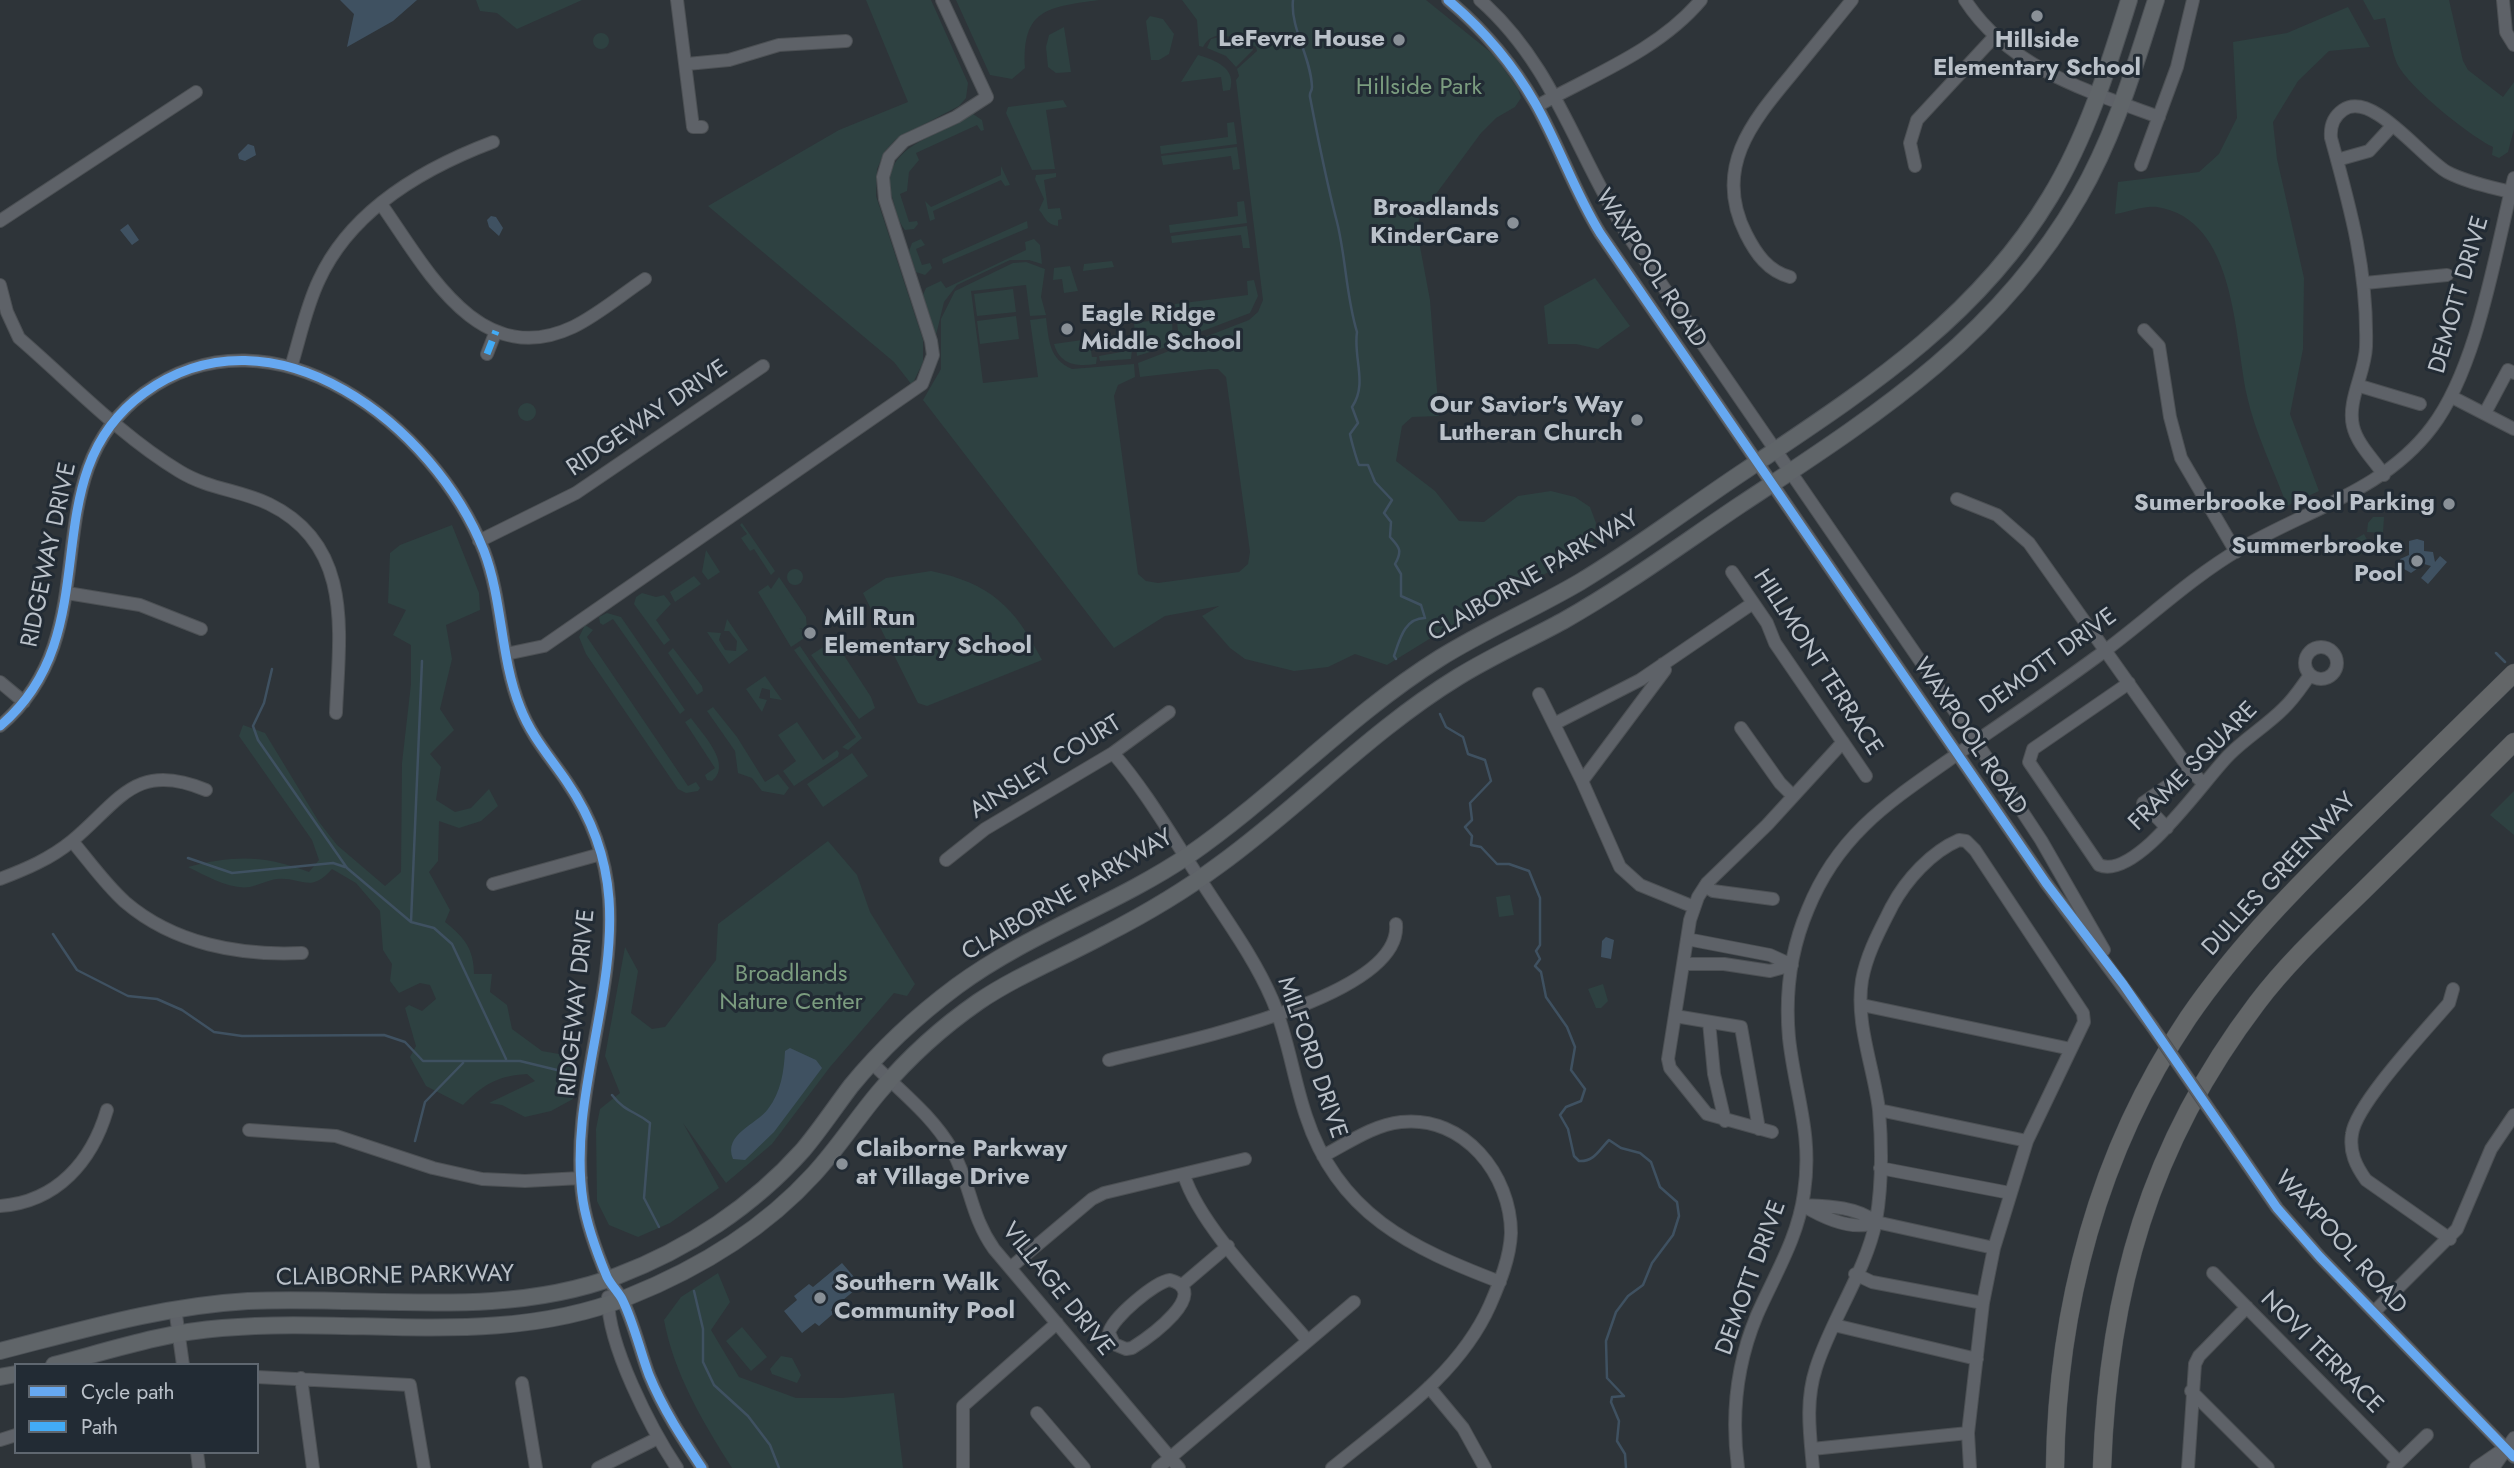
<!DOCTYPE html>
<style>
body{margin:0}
#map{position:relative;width:2514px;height:1468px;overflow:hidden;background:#2e3439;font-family:Jost,sans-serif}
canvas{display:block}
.legend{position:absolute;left:14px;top:1363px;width:245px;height:91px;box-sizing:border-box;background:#222b34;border:2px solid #5f6770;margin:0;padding:9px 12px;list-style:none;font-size:21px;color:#bac1c9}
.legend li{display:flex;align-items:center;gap:14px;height:35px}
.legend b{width:35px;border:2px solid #5f6770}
</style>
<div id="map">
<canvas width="2514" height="1468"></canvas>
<ul class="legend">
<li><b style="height:9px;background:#66a8f1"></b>Cycle path</li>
<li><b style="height:9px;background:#42abf6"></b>Path</li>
</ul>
</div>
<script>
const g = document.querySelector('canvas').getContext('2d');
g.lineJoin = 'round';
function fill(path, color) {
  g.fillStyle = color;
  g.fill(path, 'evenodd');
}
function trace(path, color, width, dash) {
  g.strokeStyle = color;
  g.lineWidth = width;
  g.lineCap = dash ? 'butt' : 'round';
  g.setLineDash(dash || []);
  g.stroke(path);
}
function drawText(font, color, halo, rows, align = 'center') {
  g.font = font + ' Jost,sans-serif';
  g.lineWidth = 6;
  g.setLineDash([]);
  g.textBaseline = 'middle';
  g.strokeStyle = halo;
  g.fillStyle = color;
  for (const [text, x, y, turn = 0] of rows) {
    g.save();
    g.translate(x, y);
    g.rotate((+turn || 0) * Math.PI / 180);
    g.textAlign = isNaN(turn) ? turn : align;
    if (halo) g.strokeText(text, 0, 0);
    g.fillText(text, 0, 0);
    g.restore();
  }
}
fill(new Path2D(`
 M476,0h106l-65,29 -20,-16 -17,-2z
 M866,0h65l37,83 -2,15 -7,8 -63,33 -11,12 -8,18 -1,27 47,144v22l-11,23 -18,-23 -186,-156 131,-76 69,-28z
 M956,0h143c-53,7 -77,10 -74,68l-13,11 -22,-4z
 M1182,0h244l68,55 24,34 3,9 -6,9 -19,11 -15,15 -62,84 -1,19 12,64 9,116 -27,1 -10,9 -6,35 39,30 24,30 25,1 34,-26 33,-5 24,6 15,10 6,16 -3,21 -18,14 -100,53 -88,54 -32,-11 -27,13 -34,4 -49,-12 -15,-11 -28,-32 17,-10 -54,10 -51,32 -191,-248 18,-31v-50l14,-28 58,-28 13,-1 19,7 -4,28 5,18 -16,1 -4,-31 -55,6 12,92 55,-6 -8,-57 16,-2c3,23 3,41 26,51l62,-5 1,13 -17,8 -4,11 24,178 8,7 12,2 81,-11 9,-8 2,-12 -24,-175 -8,-8h-8l-70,8 -2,-14 111,-43 9,-8 5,-12 -27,-220 3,-4 -2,-7 20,-18 -1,-4c-19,-7 -41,-22 -53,0l-4,-1 -2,-26z
 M2363,0h86l14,61 5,9 35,27 11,-15v47l-6,23 -9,6 -7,-3 1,-8c-23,-11 -89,-63 -97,-86 -5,-13 -7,-29 -11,-43l-11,2z
 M2348,7l22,40 -41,4 -31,30 -25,41 4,37 27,119 -1,71 -13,65 29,77 -32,15c-13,-36 -32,-73 -40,-110 -13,-61 -11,-177 -90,-189 -12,-2 -29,5 -42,7l3,-32 81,-10 20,-18 18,-36 -4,-76 54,-9z
 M1150,16l13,3 11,15 -5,20 -10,6h-8l-5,-39z
 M1064,27l7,45 -15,1 -8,-6 -2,-20 3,-12z
 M593 41a8 8 0 1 1 16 0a8 8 0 1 1-16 0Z
 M1219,37l34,12v1l-17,17 -10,-11 -19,-8 4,-9z
 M1198,55c17,5 39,13 32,35l-7,1 -2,-14 -40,5z
 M1063,100l4,7 -21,3 9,59 -23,1 -26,-57 2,-6z
 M973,114l9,6 2,10 -3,1 -4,-6 -61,28 3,7 -10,12 -2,19 -7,3 9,28 8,-1 1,3 -4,5 -9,1c-7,-8 -9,-20 -12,-30 -18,-55 48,-63 80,-86z
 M1234,122l3,22 -76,10 -1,-8 68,-9 -1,-14z
 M1237,147l3,22 -7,1 -2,-14 -68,9 -2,-9z
 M1001,166l9,19 -5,1 -4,-6 -68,31 2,8 -5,2 -5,-20 6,6 70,-32z
 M1056,173v4l-12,3 4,29 12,-1 2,11 -4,1v6c-13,-2 -13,-10 -19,-16l5,-11 -9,-20 1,-4z
 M1244,201l3,22 -77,10 -1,-8 69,-9 -1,-14z
 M1027,221l1,7 -85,36 -1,-5z
 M1247,226l3,22h-7l-2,-13 -69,8 -1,-7z
 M921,239l4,6 -9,4 6,16 8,-2 2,5 -7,7 -9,-3 -7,-21 3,-8z
 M1034,239l6,6 2,19 -13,-4h-19l-53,25 -13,17 -8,33 -13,-40 3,-7 15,-7 5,7 80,-38 -1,-8z
 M1112,261l2,6 -31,4 1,-7z
 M1070,266l8,25 -14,2 -2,-14 -9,1 1,-12z
 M1595,278l35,48 -32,23 -22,-5h-28l-4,-38z
 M1254,280l4,16 -8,17 -71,27 -4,-36 73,-9 -1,-14z
 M1013,289l3,23 -39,4 -3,-22z
 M1016,316l3,23 -39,5 -3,-23z
 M1172,318l1,27 -36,11 -3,-33z
 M1089,339l3,18h5l-1,7c-19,3 -36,1 -42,-20z
 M1132,350l-1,9 -31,2 -1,-5z
 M518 412a9 9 0 1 1 18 0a9 9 0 1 1-18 0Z
 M2373,517h11l-1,16 -16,-1 1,-9z
 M742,523l33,48 -4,4 -17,-26 -4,2 -9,-13 6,-4 -7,-9z
 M452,525l27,68 1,17 -34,15 6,34 -12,50 14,21 -24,24 11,13 -5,33 19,12 16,-4 18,-19 9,17 -17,15 -22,7 -20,-7 -1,40 -9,11 21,38 -5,12c19,15 29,27 29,52h18l-2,18 17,13 5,24 30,22 34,6 -3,42 -22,12 -26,6 -23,-12 -13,-2 46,-22 -8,-7c-30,2 -43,10 -64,31l-37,-19 -16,-29 6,-11 -11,-38 4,-3 13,6 14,-12 -6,-14 -10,-2 -21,10 -9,-12 2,-17 -9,-14 -3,-39 -24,-28 -24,-14c-22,25 -30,8 -55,10 -9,1 -18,6 -27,8 -21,3 -43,-11 -62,-20 46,-12 76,-12 121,5l10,-12 -7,-20 -73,-104 4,-11 22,8 54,89 18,23 48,41 16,-14 1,-109 9,-79v-39l-18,-10 13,-25 -18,-7 2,-50 10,-8z
 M2364,534l8,15 -15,7 -7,-14z
 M706,550l14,22 -12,8 -6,-8z
 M787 577a8 8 0 1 1 16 0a8 8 0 1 1-16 0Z
 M931,571c59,12 84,36 111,89l-115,46 -9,-3 -55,-110 23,-15z
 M694,576l7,8 -26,18 -5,-10z
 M779,577l27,40 1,13 -8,-2 7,3 -3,8 -12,8 -33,-55 10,-7 3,4z
 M642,593l14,4 8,-2 7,9 -15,16 14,20 -6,5 -30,-41 2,-7z
 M607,613l14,4 64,93 -5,4 -67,-95 -10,6 -3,-2 -1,-6z
 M727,619l21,31 -19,14 -22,-32 14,1 -2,7 6,10 11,1 1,-10 -8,-10h-5z
 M585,625l8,5 -6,7 101,149 8,-4 4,6 -2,3 -12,2 -8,-4 -92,-135 -7,-17z
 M834,640l37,57 4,11 -16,11 -48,-64z
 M800,646l62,92 -14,12 -6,-3 14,-10 -62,-87z
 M673,648l29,38 1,5 -6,4 -29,-42z
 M765,676l17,24 -12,-2v-8l-8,-2 -3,10 8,2 -5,12 -16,-23z
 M713,707l24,30 28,45 13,-8 11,14 -5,7 -22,-4 -10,-13 -14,-5 -3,-22 -28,-40z
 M691,718c11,16 42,46 21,63l-5,-1 -2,-5 10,-7 -30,-46z
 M797,722l26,38 14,-10 2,3 -1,4 -44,29 -11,-15 13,-10 -18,-26z
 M852,753l16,23 -45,31 -16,-23z
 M2514,791v44l-24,-20z
 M828,841l29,34 13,37 45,72 -8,12 -13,-3 -64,74 -58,77 -46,39 -43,-60 36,65 -49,35 -32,14 -29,-12 -12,-24 -1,-72 4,-20 20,-16 -15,-37 20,-109 13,24 -7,42 21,16 13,-2 51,-67 2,-36z
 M1510,895l4,20 -15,2 -3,-20z
 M1603,984l5,17 -7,7h-5l-8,-19z
 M718,1273l12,29 -19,28 28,47 57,21h46l52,-5 9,75h-171c-29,-46 -58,-94 -68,-148l17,-23z
 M742,1327l25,30 -16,14 -25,-30z
 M781,1356l11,2 9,17 -4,8 -25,-9 -2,-5z`), '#2e4141');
fill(new Path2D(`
 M340,0h77l-24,21 -46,26 7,-33z
 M248,144l6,2 2,9 -11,6 -6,-2 -1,-5z
 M491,216l5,1 7,11 -4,8 -10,-9 -2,-7z
 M128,224l11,16 -7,5 -12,-15z
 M2417,539l7,2v10l9,1 2,10 5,-6 7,6 -19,22 -7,-6 10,-12 -7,-2 -13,9 -7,-4 -4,-10 9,-4v-14z
 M1606,937l8,3 -3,19 -10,-2 1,-16z
 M790,1048l26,12 6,8 -48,64 -29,28 -12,-1c-10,-25 23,-34 35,-50 13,-17 16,-38 17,-58z
 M842,1263l19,22 -30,25 3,3 -15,13 -4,-3 -13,10 -18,-22 13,-11 -3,-4 15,-12 4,3z`), '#3f5161');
trace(new Path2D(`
 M1293,0c-3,28 18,57 19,87 0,5 -3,5 -2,10 8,42 16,83 27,125 9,36 9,74 20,110 -4,26 11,52 -5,75l6,16 -8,11c1,6 7,27 9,31h9l7,17 17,18 -8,13 7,9 -1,15c9,10 13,13 5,27l6,10v22l20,9 4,13c-20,0 -25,20 -31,38l2,3
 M2496,653l9,9
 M272,669l-8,34 -11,23 5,14 89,128 64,54 23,6 18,16 54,115
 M1440,714l6,13 17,10 5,17 17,6 6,21 -21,22 2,17 -7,7 7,9 -1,9 10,2 16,17h12l20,7 11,27v47l-4,6 4,8 -5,7 6,6 5,25 21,30 8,20 -4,23 14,19 -4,12 -15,6 -6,8 8,14 6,27 5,5c15,1 20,-11 30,-21l12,8 19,5 11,9 9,25 17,15 2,14 -6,19 -21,28 -9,22 -15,11 -12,16 -10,29 1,37 17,18 -12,1 -1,5 8,19 -2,20 8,13 1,14
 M188,858l44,15 101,-10 12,4
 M411,922l11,-261
 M53,934l24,36 51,26 29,3 25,11 32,22 28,4 142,-1 21,7 18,19h97l37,9
 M612,1095c14,18 22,15 38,28l-6,75 15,29
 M415,1141l10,-39 38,-39
 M694,1291l9,38v33l11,23 34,31 22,29 9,23`), '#3f5161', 2.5);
const minor = new Path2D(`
 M677,0l16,127h9
 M1448,0c35,29 64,63 87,103 24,42 39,88 65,130l446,650 106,143
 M1480,0c74,65 96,154 147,234l362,527 52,79 63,110
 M1965,0c44,68 122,91 194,117
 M2503,0l3,32 8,13
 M687,64l42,-4 50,-15 67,-4
 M1537,106c56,-31 122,-56 164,-106
 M2337,160l32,-9 23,-25
 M2141,165l36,-98 16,-67
 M1915,166l-5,-23 7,-23 78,-84
 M381,204c44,62 97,168 192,123 25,-12 48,-32 72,-48
 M0,221l196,-129
 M1790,277c-22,-6 -34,-23 -44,-43 -33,-65 5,-111 45,-159 20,-25 41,-50 61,-75
 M2365,283l82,-8
 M0,285l7,27 12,26c52,45 102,98 160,133 29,18 61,19 90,33 86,42 70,131 67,209
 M2144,330l15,16 11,71 11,41 55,94
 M487,354l9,-23
 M291,367c9,-29 15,-60 28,-87 32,-70 105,-112 174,-138
 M2360,386l60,18
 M2452,397l62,32
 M2485,413l23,-43 6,3
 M2384,475c-10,-15 -27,-31 -31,-49 -6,-25 12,-53 13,-79 2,-75 -15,-137 -35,-209 -1,-11 2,-21 12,-28 29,-20 78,47 104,62 21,11 45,15 67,21
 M1957,499l40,16 32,28 161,227 14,14
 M479,541l97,-48 187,-127
 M1732,572l35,51 8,20 91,133
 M67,593l73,12 61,24
 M2305 663a16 16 0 1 1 32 0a16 16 0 1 1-32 0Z
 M506,654l38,-8 378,-262 11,-29 -2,-14 -46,-142 -2,-22 6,-20 15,-16 52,-24 31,-20 -45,-97
 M0,682l24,20
 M2129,683l-96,66 -4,13 70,103c38,16 106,-87 131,-111 16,-16 37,-29 53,-45 11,-10 19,-23 27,-34
 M1539,694l43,87 38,86 20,18 54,22
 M1554,724l86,-44 113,-77
 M0,726c113,-96 28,-249 144,-333 130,-94 291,34 340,158 19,50 16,106 36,156 11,29 30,50 47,75 24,35 39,75 42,117 7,99 -41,203 -26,302 4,25 14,52 24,76 4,8 11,15 15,22 12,24 18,52 27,76 14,34 33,63 53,93
 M1741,728l39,55 13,13
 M1113,753c32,37 58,82 85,123 25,40 55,79 74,123 16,37 21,79 34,117 32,98 105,132 194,166
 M1582,781l83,-111 -2,-6
 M2167,828l-24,-25 47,-33
 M72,841c17,20 33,43 53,61 49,42 115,54 177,51
 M946,860l39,-31 128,-76 56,-41
 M0,879c26,-10 50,-20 72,-38 47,-39 63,-81 134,-51
 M493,884l108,-30
 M1705,886l8,5 60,8
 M1683,964h41l46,7 22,-6 -22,-10 -83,-16
 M1862,1005l209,44
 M1675,1016l66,11 18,102
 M1709,1022l5,52 11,47
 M1109,1060c57,-15 294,-60 287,-136
 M872,1063c27,27 61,53 80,87 19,34 18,65 42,99l185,219
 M1879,1110l148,31
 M2213,1115l64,93 43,49 194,200
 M249,1130l87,6 97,32 49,11 43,2 56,-3
 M1772,1132l-65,-18 -37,-46 -2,-9 22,-139 8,-23 9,-14 60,-58 76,-83
 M1323,1156c25,-13 50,-31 78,-34 63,-7 110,53 110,111 -1,25 -11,49 -21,72 -31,70 -100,115 -158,163
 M1880,1168l130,25
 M1184,1175c16,52 87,122 124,166
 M1802,1205c24,1 54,1 74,17l118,26
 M0,1206c57,-4 92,-45 107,-96
 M1804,1206c20,12 49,26 72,16
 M2450,1239l-84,-59c-10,-14 -17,-28 -14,-46 4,-30 74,-104 97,-131l4,-14
 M1010,1268l82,-69 12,-6 141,-34
 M2213,1273l186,189
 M1855,1274l17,8 111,21
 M1170,1280c43,12 -22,58 -38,68l-6,1 -12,-5 -5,-11c3,-15 46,-51 61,-53z
 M1181,1286l47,-40
 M608,1297c-1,47 43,132 69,171
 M175,1308l8,57
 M2374,1312l83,-83 34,-80 23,-34
 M1834,1325l143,34
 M257,1377l153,8 14,83
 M301,1378l12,90
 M522,1383l14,85
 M1429,1387l34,41 22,40
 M2191,1391l77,77
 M1037,1413l47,55
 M0,1440l16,-5
 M1812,1449l156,-16
 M197,1452l2,16
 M598,1468l60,-30
 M963,1468v-62l94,-83
 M1158,1468l196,-166
 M1738,1468c-7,-53 -2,-103 19,-153 18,-41 41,-77 47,-122 9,-60 -9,-99 -15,-155 -4,-44 2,-89 19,-129 29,-72 78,-105 138,-147 50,-35 100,-68 149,-104 49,-35 92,-78 145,-109 66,-39 144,-58 192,-122 46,-61 63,-174 82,-249
 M1813,1468c-3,-34 -8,-66 3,-100 15,-48 50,-97 60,-147 6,-35 6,-75 3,-111 -5,-42 -24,-87 -17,-130 5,-27 18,-50 30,-74 14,-26 39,-54 67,-66l7,1 9,9 108,163 1,9 -57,119 -33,107 -11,55 -15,130 2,35
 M2188,1468l7,-104 4,-8 48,-49
 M2393,1468l34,-33
 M2476,1468l29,-20
 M2493,1468l21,-30`);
const major = new Path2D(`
 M0,1351c82,-21 162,-45 248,-50 123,-6 251,19 369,-25 71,-27 136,-70 186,-126 17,-20 32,-43 48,-64 31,-38 67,-71 106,-100 72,-53 158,-81 232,-131 88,-61 160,-140 251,-197 45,-28 94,-49 140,-76 57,-34 110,-75 166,-112 116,-78 230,-150 304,-273 37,-61 58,-129 79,-197
 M54,1365c54,-14 111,-33 168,-37 135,-12 276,21 406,-31 70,-28 135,-67 186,-123 24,-26 43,-56 66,-83 28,-33 62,-64 98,-89 40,-27 86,-45 128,-68 39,-20 78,-43 113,-69 83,-60 151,-134 239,-188 34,-21 70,-37 105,-56 62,-35 119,-77 177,-116 133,-88 257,-166 339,-308 36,-62 55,-129 77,-197
 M0,1377l16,-3`);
const highway = new Path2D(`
 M2055,1468c2,-160 43,-316 133,-450 50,-73 112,-135 175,-197 50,-49 101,-99 151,-148
 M2102,1468c6,-176 47,-323 155,-465 31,-41 69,-76 106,-112 50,-49 101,-99 151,-149`);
trace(minor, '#4c5054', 14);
trace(major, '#4c5156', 18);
trace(highway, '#4b5055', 19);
trace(minor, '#5e6268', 12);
trace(major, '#606569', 16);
trace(highway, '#636668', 18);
const minorBridge = new Path2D(`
 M2152,1026l61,89`);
trace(minorBridge, '#4c5054', 14, []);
trace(minorBridge, '#5e6268', 12);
trace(new Path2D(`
 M487,354l9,-23`), '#42abf6', 7, [14, 7]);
trace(new Path2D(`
 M1448,0c35,29 64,63 87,103 24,42 39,88 65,130l446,650 77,101 154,224 43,49 194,200
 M0,726c113,-96 28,-249 144,-333 130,-94 291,34 340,158 19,50 16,106 36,156 11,29 30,50 47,75 24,35 39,75 42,117 7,99 -41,203 -26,302 4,25 14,52 24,76 4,8 11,15 15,22 12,24 18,52 27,76 14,34 33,63 53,93`), '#66a8f1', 9);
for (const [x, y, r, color] of [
 [2037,16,7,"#899097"],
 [1399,40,7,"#899097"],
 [1513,223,7,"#899097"],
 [1067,329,7,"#899097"],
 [1637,420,7,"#899097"],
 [2449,504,7,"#899097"],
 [2417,561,7,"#899097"],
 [810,633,7,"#899097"],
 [842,1164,7,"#899097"],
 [820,1298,7,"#899097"]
]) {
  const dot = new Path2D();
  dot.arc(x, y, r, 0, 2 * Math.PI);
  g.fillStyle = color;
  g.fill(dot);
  trace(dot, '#222b34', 2.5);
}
drawText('bold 24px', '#bac1c9', '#222b34', [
 ["LeFevre House",1385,40],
 ["Hillside",2037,41,"center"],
 ["Elementary School",2037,69,"center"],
 ["Broadlands",1499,209],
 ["KinderCare",1499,237],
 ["Eagle Ridge",1081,315,"left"],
 ["Middle School",1081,343,"left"],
 ["Our Savior's Way",1623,406],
 ["Lutheran Church",1623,434],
 ["Sumerbrooke Pool Parking",2435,504],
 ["Summerbrooke",2403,547],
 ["Pool",2403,575],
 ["Mill Run",824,619,"left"],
 ["Elementary School",824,647,"left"],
 ["Claiborne Parkway",856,1150,"left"],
 ["at Village Drive",856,1178,"left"],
 ["Southern Walk",834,1284,"left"],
 ["Community Pool",834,1312,"left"]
], 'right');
drawText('24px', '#7b9c7f', '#222b34', [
 ["Hillside Park",1419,88],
 ["Broadlands",791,975],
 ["Nature Center",791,1003]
]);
drawText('24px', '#bac1c9', '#222b34', [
 ["WAXPOOL ROAD",1650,269,57],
 ["DEMOTT DRIVE",2460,295,-74],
 ["RIDGEWAY DRIVE",648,419,-34],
 ["RIDGEWAY DRIVE",50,555,-78],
 ["CLAIBORNE PARKWAY",1534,577,-30],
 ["DEMOTT DRIVE",2049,662,-36],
 ["HILLMONT TERRACE",1817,663,57],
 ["WAXPOOL ROAD",1969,737,56],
 ["FRAME SQUARE",2194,767,-45],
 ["AINSLEY COURT",1046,768,-32],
 ["DULLES GREENWAY",2280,875,-47],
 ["CLAIBORNE PARKWAY",1068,896,-30],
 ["RIDGEWAY DRIVE",578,1003,-84],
 ["MILFORD DRIVE",1311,1058,71],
 ["WAXPOOL ROAD",2340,1243,48],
 ["CLAIBORNE PARKWAY",395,1277,-1],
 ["DEMOTT DRIVE",1752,1278,-70],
 ["VILLAGE DRIVE",1057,1290,51],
 ["NOVI TERRACE",2321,1353,45]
]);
</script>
